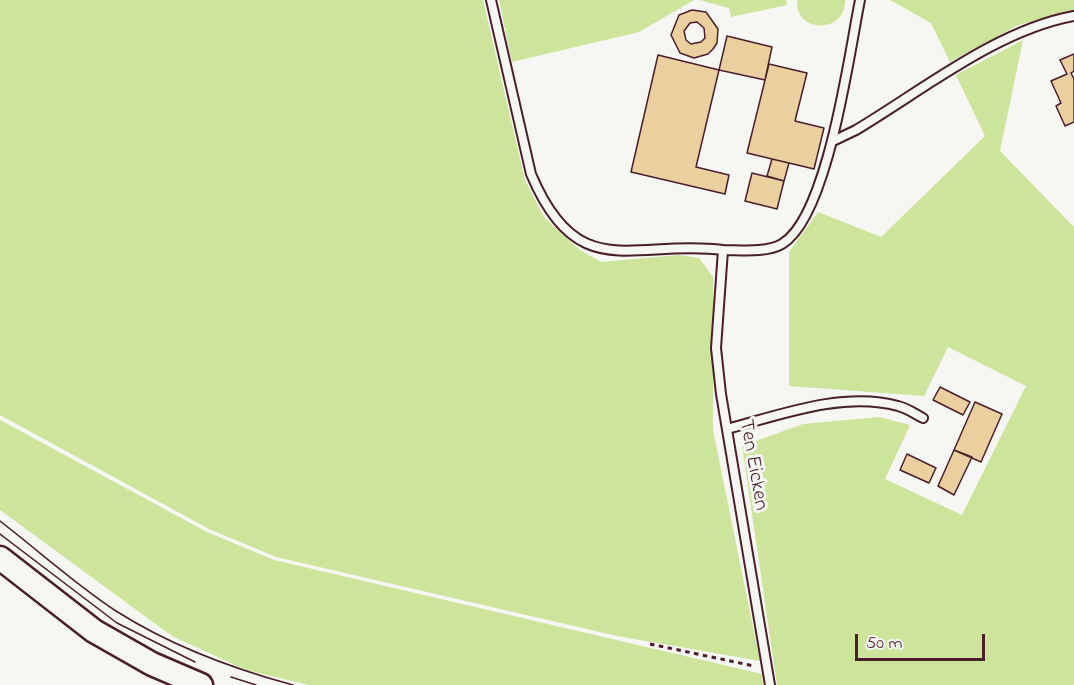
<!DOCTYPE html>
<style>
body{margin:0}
#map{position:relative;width:1074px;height:685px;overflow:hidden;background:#f6f6f2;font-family:"Indie Flower",sans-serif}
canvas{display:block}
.scale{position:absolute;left:855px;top:634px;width:130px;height:27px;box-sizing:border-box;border:3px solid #4a1f2b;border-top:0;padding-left:8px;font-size:18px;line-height:21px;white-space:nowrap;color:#4a1f2b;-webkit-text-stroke:4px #f6f6f2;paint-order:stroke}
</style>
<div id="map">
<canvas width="1074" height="685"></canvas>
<div class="scale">50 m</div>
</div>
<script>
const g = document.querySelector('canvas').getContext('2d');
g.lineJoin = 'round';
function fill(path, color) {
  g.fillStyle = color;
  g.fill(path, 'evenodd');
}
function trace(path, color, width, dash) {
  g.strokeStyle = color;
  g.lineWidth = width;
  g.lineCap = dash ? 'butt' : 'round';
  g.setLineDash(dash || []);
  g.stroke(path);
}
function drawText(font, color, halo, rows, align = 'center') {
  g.font = font + ' "Indie Flower",sans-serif';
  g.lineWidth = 6;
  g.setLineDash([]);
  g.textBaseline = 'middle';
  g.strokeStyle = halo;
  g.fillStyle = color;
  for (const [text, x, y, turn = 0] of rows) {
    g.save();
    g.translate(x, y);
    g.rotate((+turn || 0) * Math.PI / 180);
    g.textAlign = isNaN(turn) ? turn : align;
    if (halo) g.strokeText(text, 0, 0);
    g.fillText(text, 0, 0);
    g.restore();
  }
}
fill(new Path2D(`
 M0,0h483l42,180 19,37 36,33 21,12 77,-7 21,3 14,19v153l47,231 -143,-25 -341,-79 -67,-28 -209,-114z
 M499,0h195l-55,32 -127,30z
 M699,0h87l1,5 -56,12 -2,-9z
 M797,0h48c1,34 -50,34 -48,0z
 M890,0h184v11l-56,14 -68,37 -19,-39z
 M1023,40l-23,111 74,76v458h-297l-35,-239 61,-22 76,-7 31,8 -25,54 77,36 64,-129 -78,-39 -24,49 -135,-10v-134l29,-40 63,25 104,-101 -29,-61z
 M0,420l207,112 67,28 488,114 1,11h-454l-63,-15 -74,-34 -172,-126z`), '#cce59b');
const building = new Path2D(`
 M692,10l14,2 12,17 -1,14 -4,6 -5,5 -14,4 -14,-5 -9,-18 8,-20zM697,22l7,6 1,10 -4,4 -10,2 -5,-4 -2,-9 6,-8z
 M727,36l45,11 -7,33 -46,-10z
 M1074,54v17l-3,2 3,6v43l-9,4 -9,-20 5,-3 -10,-22 16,-7 -7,-14z
 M658,55l61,15 -23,97 33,8 -4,19 -94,-22z
 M769,64l38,9 -12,48 29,7 -10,41 -67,-16z
 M772,159l17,4 -5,18 -17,-5z
 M752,173l32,8 -7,28 -32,-8z
 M940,387l30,15 -7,13 -30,-15z
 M975,402l27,12 -21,48 -27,-12z
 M954,450l18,7 -18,38 -16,-9z
 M907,454l29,14 -7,15 -29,-13z`);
fill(building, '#eacf9f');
trace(building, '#4a1f2b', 1.5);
const lane = new Path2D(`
 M491,0l40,174c47,112 102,65 192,76l-7,98 5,46 49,291
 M833,141l23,-11c67,-40 141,-100 218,-114
 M723,250c18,0 43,3 59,-6 46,-27 67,-190 78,-244
 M727,429c53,-14 116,-38 171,-23 9,2 17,8 25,12`);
const secondary = new Path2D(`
 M0,558l94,73 58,33 49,21`);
trace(lane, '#4a1f2b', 12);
trace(secondary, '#4a1f2b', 27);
trace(new Path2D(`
 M650,644l104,22`), '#4a1f2b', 3, [4.5, 4.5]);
trace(lane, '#f6f6f2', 8);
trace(secondary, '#f6f6f2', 22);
trace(new Path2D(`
 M0,521c39,30 75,63 116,90 55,35 114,57 177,74
 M0,534l117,89 78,39
 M231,677l25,8`), '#4a1f2b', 1.5);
drawText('21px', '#4a1f2b', '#f6f6f2', [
 ["Ten Eicken",752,465,80]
]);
</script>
